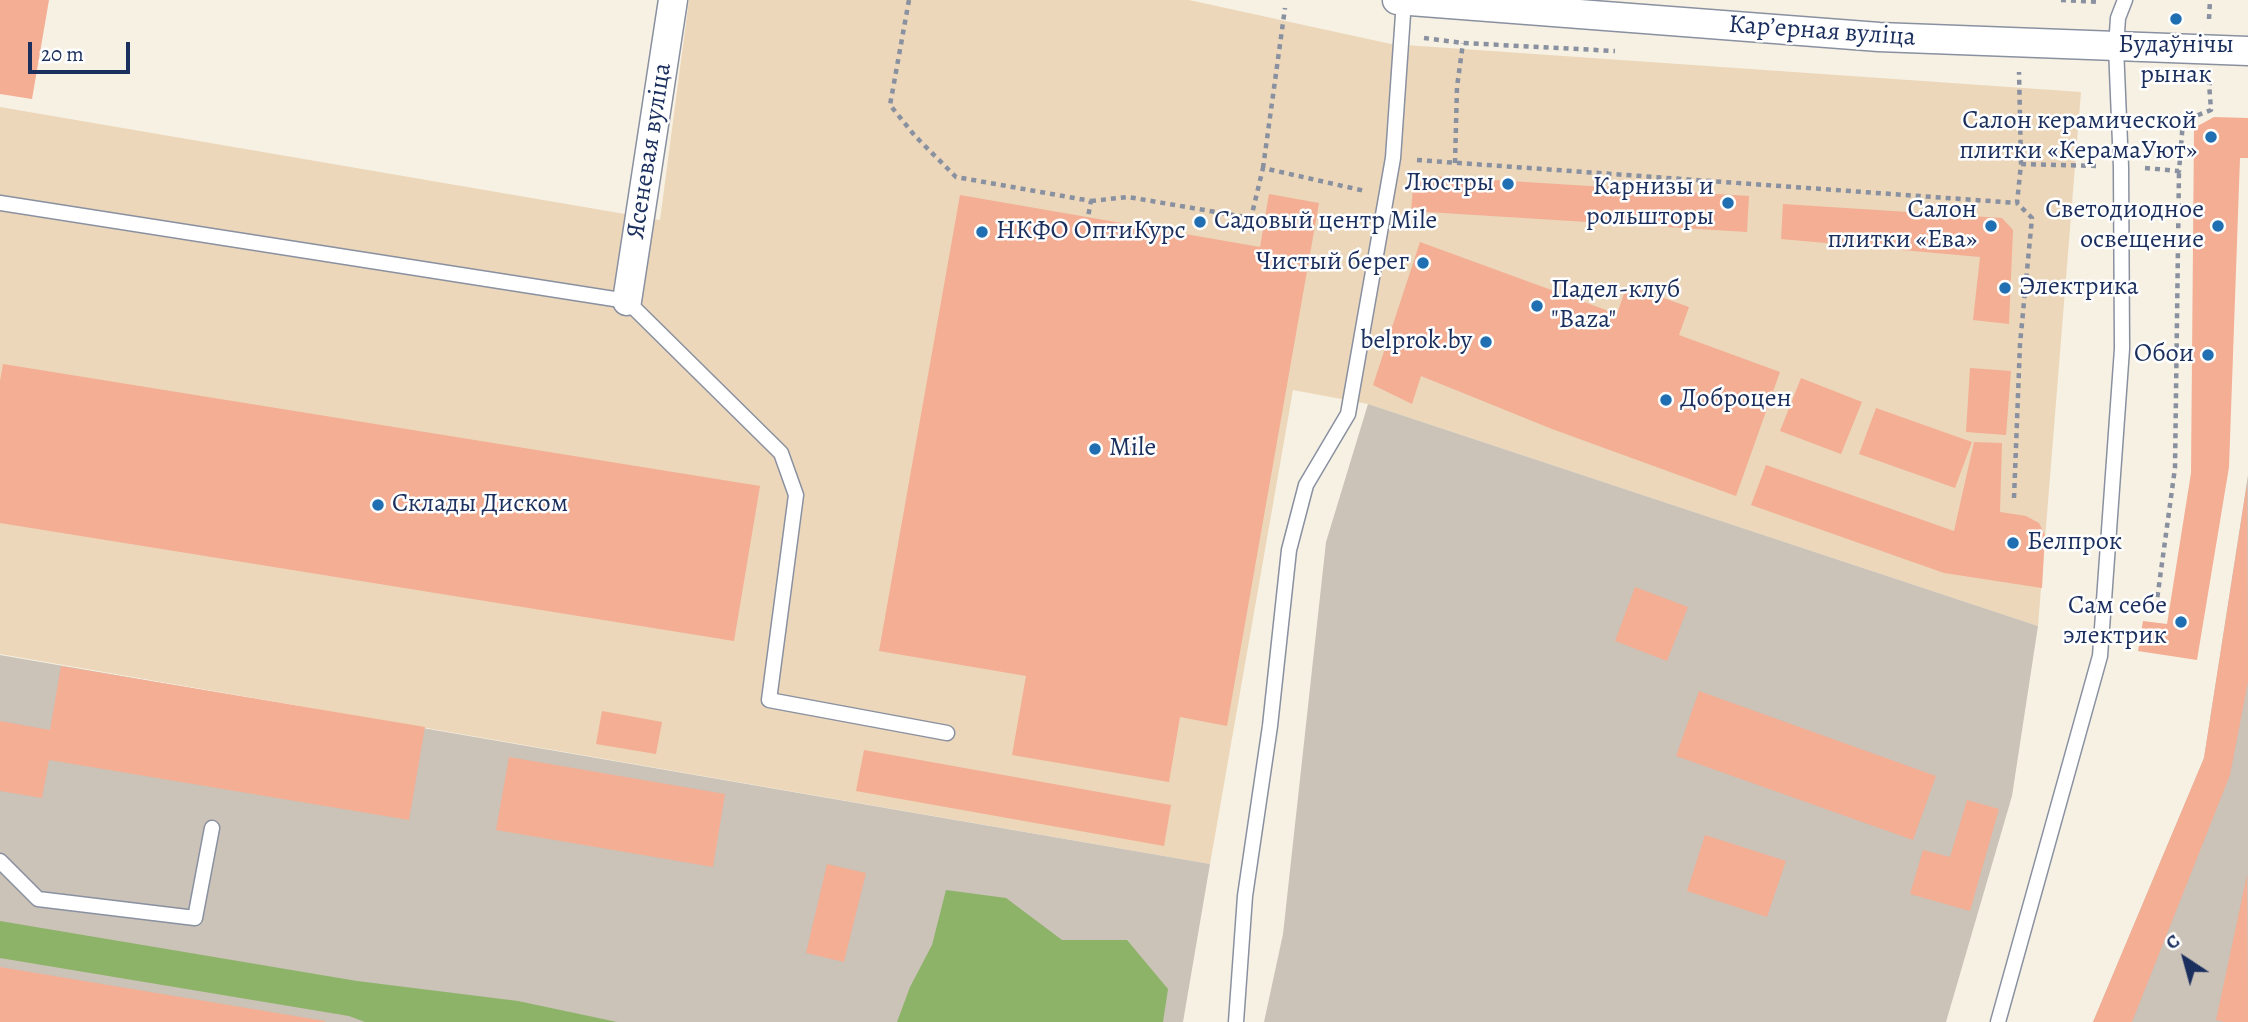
<!DOCTYPE html>
<meta charset="utf-8">
<style>
body{margin:0}
#map{position:relative;width:2248px;height:1022px;overflow:hidden;background:#f7f1e3;font-family:Alegreya,serif}
canvas{display:block}
.north{position:absolute;left:2150px;top:924px;width:70px;height:70px;-webkit-text-stroke:5px #fff;paint-order:stroke;rotate:324deg;font-size:19px;font-weight:700;line-height:28px;text-align:center;color:#1b2f5e}
.north::after{content:'';display:block;margin:auto;width:24px;height:32px;background:#1b2f5e;clip-path:polygon(50% 0,100% 100%,50% 72%,0 100%)}
.scale{position:absolute;left:28px;top:42px;width:102px;height:32px;box-sizing:border-box;border:4px solid #1b2f5e;border-top:0;padding-left:9px;font-size:21px;line-height:24px;white-space:nowrap;color:#1b2f5e;-webkit-text-stroke:5px #fff;paint-order:stroke}
</style>
<div id="map">
<canvas width="2248" height="1022"></canvas>
<div class="north">С</div>
<div class="scale">20 m</div>
</div>
<script>
const g = document.querySelector('canvas').getContext('2d');
g.lineJoin = 'round';
function fill(path, color) {
  g.fillStyle = color;
  g.fill(path, 'evenodd');
}
function trace(path, color, width, dash) {
  g.strokeStyle = color;
  g.lineWidth = width;
  g.lineCap = dash ? 'butt' : 'round';
  g.setLineDash(dash || []);
  g.stroke(path);
}
function drawText(font, color, halo, rows, align = 'center') {
  g.font = font + ' Alegreya,serif';
  g.lineWidth = 5;
  g.setLineDash([]);
  g.textBaseline = 'middle';
  g.strokeStyle = halo;
  g.fillStyle = color;
  for (const [text, x, y, turn = 0] of rows) {
    g.save();
    g.translate(x, y);
    g.rotate((+turn || 0) * Math.PI / 180);
    g.textAlign = isNaN(turn) ? turn : align;
    if (halo) g.strokeText(text, 0, 0);
    g.fillText(text, 0, 0);
    g.restore();
  }
}
fill(new Path2D(`
 M689,0h500l202,44 690,48 -43,534 -670,-222 -75,-14 -83,474 -1210,-210v-547l660,113z`), '#ecd7ba');
fill(new Path2D(`
 M1368,404l670,222 -26,170 -66,226h-682l19,-88 43,-392z
 M2248,475v547h-155l111,-264z
 M0,655l1210,209 -27,158h-1183z`), '#cbc2b8');
fill(new Path2D(`
 M946,890l60,8 56,42h65l41,49 -5,33h-266l13,-35 22,-42z
 M0,921l357,60 161,20 99,21h-252l-16,-6 -349,-58z`), '#8db368');
fill(new Path2D(`
 M0,0h49l-17,99 -32,-5z
 M2214,117l34,1v40h-8l-11,309 -32,193 -59,-9 5,-30 24,3 24,-151 3,-345z
 M1414,175l335,21 -2,36 -336,-21z
 M1269,194l50,9 -92,523 -47,-9 -11,65 -157,-27 14,-79 -147,-25 81,-456 300,52z
 M1783,204l219,14 11,12 -4,94 -36,-4 7,-63 -199,-18z
 M1420,242l197,72 10,-29 62,22 -10,28 101,37 -44,124 -184,-67 -131,-53 -9,28 -39,-19z
 M3,364l757,122 -26,155 -734,-118v-142z
 M1970,368l41,3 -5,64 -40,-3z
 M1801,378l61,24 -21,52 -61,-23z
 M1876,408l96,34 -17,46 -96,-34z
 M1974,442l28,1 -2,69 26,4 13,7 6,12 -3,53 -98,-15 -193,-68 15,-40 188,66z
 M2247,484l1,198 -18,93 -98,247h-39l111,-264z
 M1635,587l53,20 -21,54 -52,-20z
 M61,666l364,61 -16,93 -360,-60 -7,38 -42,-7v-70l50,9z
 M1699,691l237,85 -23,64 -237,-84z
 M602,711l60,11 -6,32 -60,-10z
 M864,750l307,55 -7,41 -308,-55z
 M509,757l216,37 -12,73 -217,-37z
 M1967,800l32,9 -29,102 -60,-17 13,-44 27,7z
 M1705,835l81,26 -19,56 -80,-26z
 M827,864l39,9 -22,89 -38,-9z
 M2247,875l1,147h-23l-9,-2z
 M0,967l325,54v1h-325z`), '#f3ae94');
const service = new Path2D(`
 M0,203l627,98 154,152 15,42 -27,205 178,33
 M0,861l38,38 157,19 17,-90
 M1236,1022l9,-126 25,-170 19,-176 17,-65 42,-71 45,-256 11,-158
 M1998,1022l102,-366 22,-307 -1,-182 -5,-120 2,-29 7,-18`);
const minor = new Path2D(`
 M1397,0l482,37 369,14
 M627,301l46,-301`);
trace(service, '#8990a0', 17);
trace(minor, '#8990a0', 31);
trace(new Path2D(`
 M909,0l-19,105 25,31 41,41 135,24 -3,16
 M2061,0l38,2
 M2209,19l1,-19
 M1424,38l39,5 152,8
 M1417,160l600,43 4,-39 -2,-92
 M1455,163l2,-76 6,-44
 M2021,164l77,2
 M1263,168l22,-160
 M2145,168l34,3 4,-50 28,-11 -2,-27h3
 M1091,201l37,-4 123,21 12,-50 102,23
 M2014,498l6,-154 12,-126 -15,-15
 M2156,607l19,-139 4,-297`), '#8990a0', 4.5, [5, 5]);
trace(service, '#fff', 14);
trace(minor, '#fff', 28);
for (const [x, y, r, color] of [
 [2176,19,7,"#1f6fb2"],
 [2211,137,7,"#1f6fb2"],
 [1508,184,7,"#1f6fb2"],
 [1728,203,7,"#1f6fb2"],
 [1200,222,7,"#1f6fb2"],
 [1991,226,7,"#1f6fb2"],
 [2218,226,7,"#1f6fb2"],
 [982,232,7,"#1f6fb2"],
 [1423,263,7,"#1f6fb2"],
 [2005,288,7,"#1f6fb2"],
 [1537,306,7,"#1f6fb2"],
 [1486,342,7,"#1f6fb2"],
 [2208,355,7,"#1f6fb2"],
 [1666,400,7,"#1f6fb2"],
 [1095,449,7,"#1f6fb2"],
 [378,505,7,"#1f6fb2"],
 [2013,543,7,"#1f6fb2"],
 [2181,622,7,"#1f6fb2"]
]) {
  const dot = new Path2D();
  dot.arc(x, y, r, 0, 2 * Math.PI);
  g.fillStyle = color;
  g.fill(dot);
  trace(dot, '#fff', 2.5);
}
drawText('26px', '#1b2f5e', '#fff', [
 ["Карʼерная вуліца",1822,32,4],
 ["Ясеневая вуліца",650,151,-81]
]);
drawText('26px', '#1b2f5e', '#fff', [
 ["Будаўнічы",2176,46,"center"],
 ["рынак",2176,76,"center"],
 ["Салон керамической",2197,122],
 ["плитки «КерамаУют»",2197,152],
 ["Люстры",1494,184],
 ["Карнизы и",1714,188],
 ["рольшторы",1714,218],
 ["Салон",1977,211],
 ["плитки «Ева»",1977,241],
 ["Светодиодное",2204,211],
 ["освещение",2204,241],
 ["Садовый центр Mile",1214,222,"left"],
 ["НКФО ОптиКурс",996,232,"left"],
 ["Чистый берег",1409,263],
 ["Электрика",2019,288,"left"],
 ["Падел-клуб",1551,291,"left"],
 ["\"Baza\"",1551,321,"left"],
 ["belprok.by",1472,342],
 ["Обои",2194,355],
 ["Доброцен",1680,400,"left"],
 ["Mile",1109,449,"left"],
 ["Склады Диском",392,505,"left"],
 ["Белпрок",2027,543,"left"],
 ["Сам себе",2167,607],
 ["электрик",2167,637]
], 'right');
</script>
